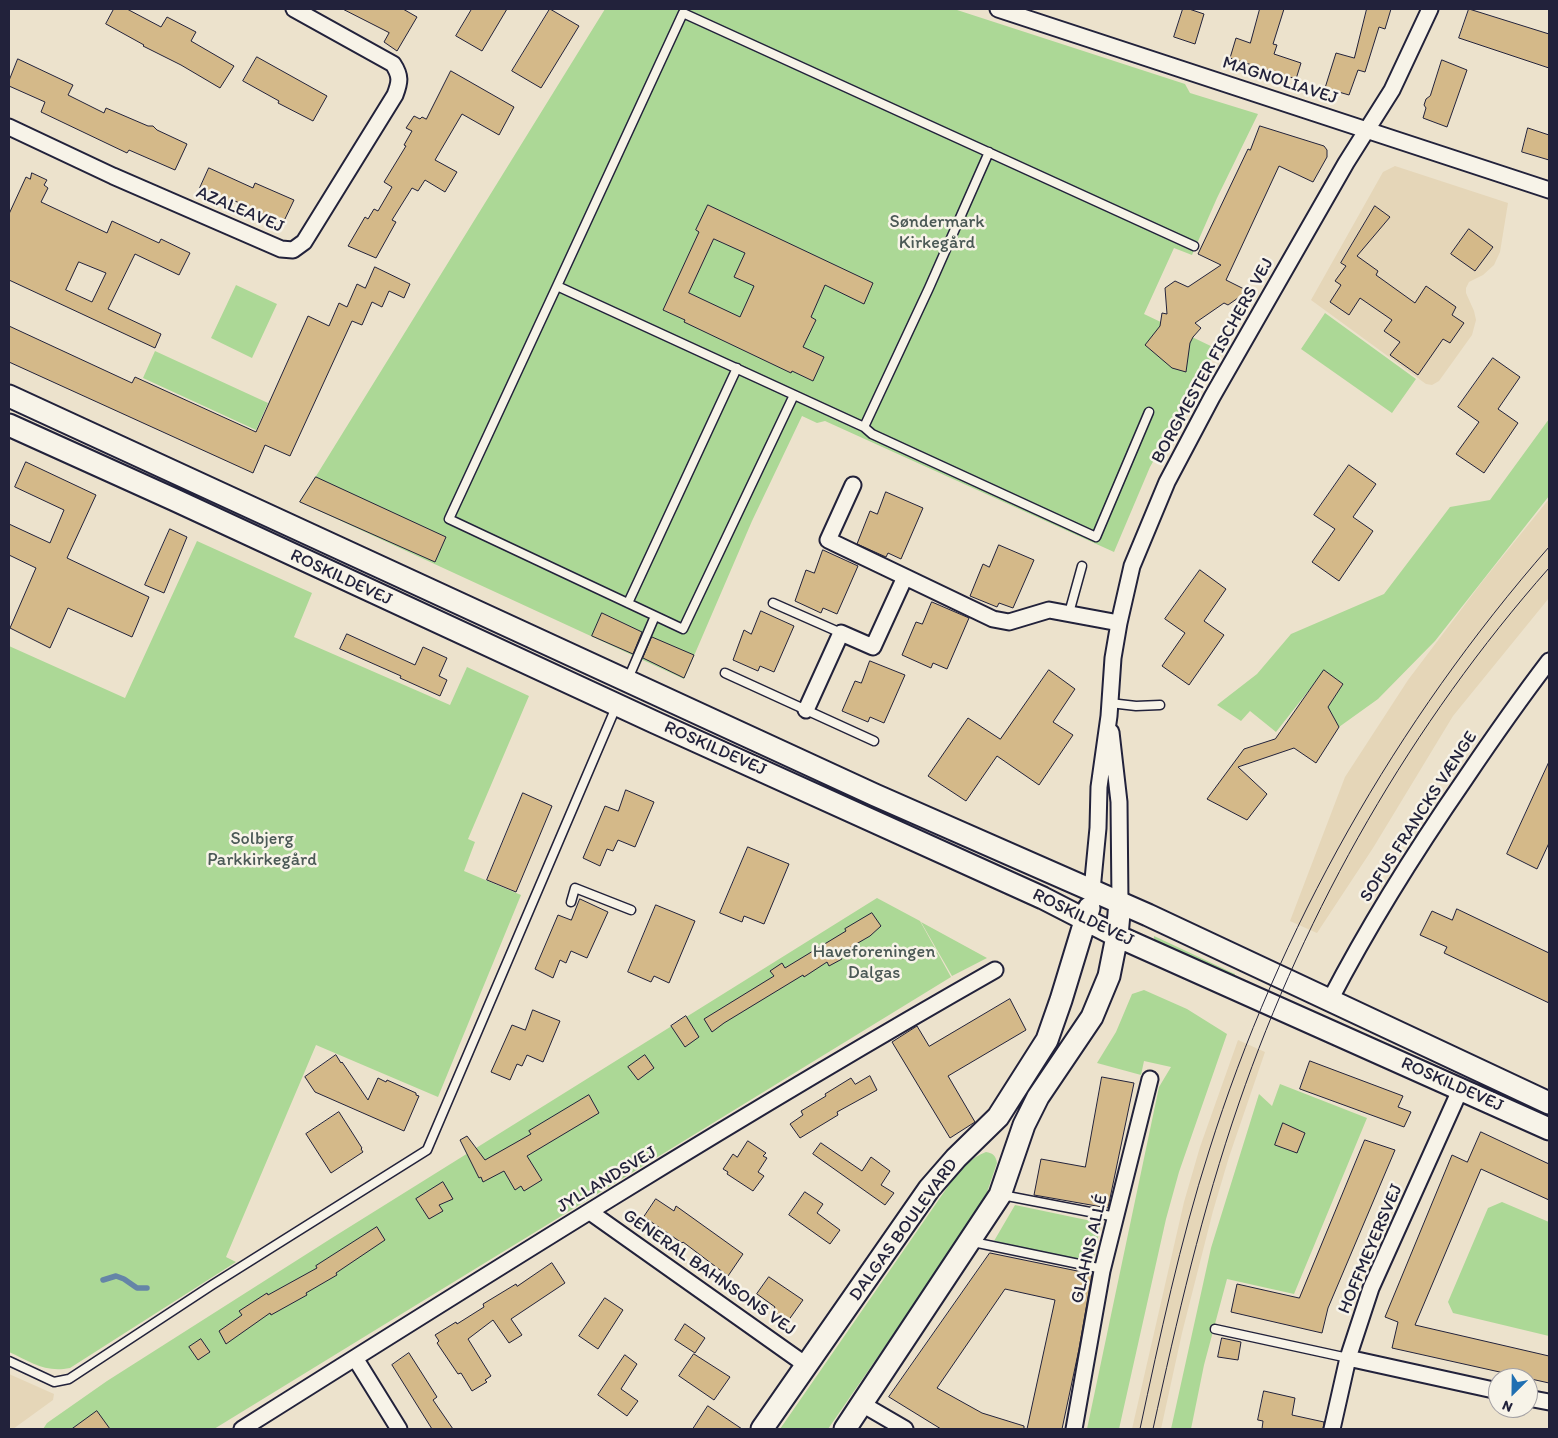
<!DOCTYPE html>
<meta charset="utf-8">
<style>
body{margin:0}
#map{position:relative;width:1558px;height:1438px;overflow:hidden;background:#ece2cc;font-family:Itim,sans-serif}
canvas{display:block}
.frame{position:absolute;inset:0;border:10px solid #22223b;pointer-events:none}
.north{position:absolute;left:1488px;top:1368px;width:50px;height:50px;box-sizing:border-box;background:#f7f3e8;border:1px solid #a29fa3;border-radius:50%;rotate:203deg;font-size:14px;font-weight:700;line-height:20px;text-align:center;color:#22223b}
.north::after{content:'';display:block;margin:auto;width:18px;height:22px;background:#1f6fb2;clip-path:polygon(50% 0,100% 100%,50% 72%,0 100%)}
</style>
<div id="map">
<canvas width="1558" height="1438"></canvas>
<div class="frame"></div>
<div class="north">N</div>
</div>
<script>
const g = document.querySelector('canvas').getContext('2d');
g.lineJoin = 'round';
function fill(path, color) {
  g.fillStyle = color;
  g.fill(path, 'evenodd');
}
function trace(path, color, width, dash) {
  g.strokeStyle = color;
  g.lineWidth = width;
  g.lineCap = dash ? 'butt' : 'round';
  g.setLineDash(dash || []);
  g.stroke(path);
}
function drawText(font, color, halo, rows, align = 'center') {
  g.font = font + ' Itim,sans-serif';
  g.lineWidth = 5;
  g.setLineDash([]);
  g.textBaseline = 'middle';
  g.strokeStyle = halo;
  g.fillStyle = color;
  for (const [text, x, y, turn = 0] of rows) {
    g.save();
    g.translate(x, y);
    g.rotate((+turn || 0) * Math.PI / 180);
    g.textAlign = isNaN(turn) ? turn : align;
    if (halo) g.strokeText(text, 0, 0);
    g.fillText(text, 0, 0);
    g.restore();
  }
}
fill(new Path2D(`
 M1395,166l113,37 -8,49 -6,13 -11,10 -14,7 -3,6v5l8,18 2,9 -4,15 -33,46 -7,4 -6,-1 -115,-84 72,-128z
 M1549,499v99l-96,118 -80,132 -56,85 -27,-12 55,-144 63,-97 74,-98z
 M1238,1040l27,12 -36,105 -16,54 -31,122 -21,96h-29l52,-227 16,-55z
 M9,1374l45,20 -1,6 -40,29h-4z`), '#e5d6b8');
fill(new Path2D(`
 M605,9h349l231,75 5,9 68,21 -41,84 -25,57 -18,-7 -30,66 73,35 -67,118 -36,85 -289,-131 -8,2 -15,-7 -50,105 -68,158 -384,-177z
 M236,285l41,19 -25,54 -41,-20z
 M1325,313l91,66 -24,34 -91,-64z
 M155,351l113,52 -12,27 -113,-52z
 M1549,419v77l-114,145 -57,58 -39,28 -11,-20 15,-23 -19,-13 -48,61 -26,-21 -9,10 -24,-16 40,-31 34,-40 93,-40 66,-87 40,-7z
 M197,541l115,52 -18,44 156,68 17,-38 62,29 -61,143 7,3 -11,29 57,24 -83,202 -122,-52 -90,212 10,5 -166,106c-25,5 -39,-6 -61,-16v-706l116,52z
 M877,898l43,23 31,56 -737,452h-171l4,-6 60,-42 228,-145z
 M921,922l66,36 -35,18z
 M1154,936l81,38v2l-10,-2 -71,-31z
 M1144,990l43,19 40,25 -48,138 -13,47 -47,210h-32l72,-342 12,-20 -27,-6 -3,14 -44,-12 19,-31 16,-38z
 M1280,1084l87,34 -73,176 -67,-15 -23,86 -13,64h-20l40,-181 48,-154 13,12z
 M986,1152c7,1 10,4 11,11l-14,41 -155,225h-48l171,-247c9,-12 21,-25 35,-30z
 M1502,1202l47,20v114l-96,-23 -5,-11 40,-94z
 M1015,1205l86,18 -8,39 -99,-21z`), '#acd896');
trace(new Path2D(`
 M103,1280l13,-4 8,3 13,9h10`), '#6585a7', 5.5);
const building = new Path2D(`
 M114,9h13l34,18 6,-10 29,15 -5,9 43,25 -14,22 -39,-23 -38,-19 1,-1 -38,-21z
 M343,9h60l14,8 -20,34 -13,-9 5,-9z
 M472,9h35l-25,42 -26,-15z
 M550,9l29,17 -38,62 -29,-17z
 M1183,9h6l15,5 -9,30 -21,-7z
 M1260,9h24l-11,35 4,1 -3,9 27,9 -5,16 -66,-21 6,-20 14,5z
 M1367,9h24l-6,20 -6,-2 -14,45 -7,-2 -9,25 -24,-7 11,-35 18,5z
 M1469,9l80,25v34l-90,-30z
 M257,57l70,39 -14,25 -35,-18 1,-2 -36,-20z
 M18,59l55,26 -5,10 36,18 2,-5 42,18h5l4,4 30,14 -12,26 -46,-20 -2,3 -86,-41 4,-10 -36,-16v-5z
 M1442,60l25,10 -20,57 -24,-9 3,-10 -2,-3 2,-6 4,-3z
 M451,71l63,36 -15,28 -37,-21 -27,46 22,12 -12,20 -20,-12 -7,11 -6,-3 -20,32 4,2 -20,36 -28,-12 17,-29 3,2 6,-10 4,2 14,-24 -8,-5 22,-36 -2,-1 8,-14 -6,-3 8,-12 6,3 2,-2 4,2z
 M1260,126l64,20 3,4v7l-14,25 -34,-16 -53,114 22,11 -20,14 -4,-2 -29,20 6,5 -8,9 -3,6 -4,29 -14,-4 -27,-23 15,-19 2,-13 5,1 -2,-26 10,-7 13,6 33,-22 -23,-11 50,-105 2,1z
 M1528,128l21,7v25l-27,-8z
 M209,168l44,20 2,-5 39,17 -11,23 -48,-22 -1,3 -34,-16z
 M32,173l15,7 -3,5 4,3 -7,14 66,31 5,-12 47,22 2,-4 29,14 -11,22 -44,-21 -27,55 53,25 -6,14 -146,-68v-66l17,-37 4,2zM79,262l27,11 -14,29 -26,-12z
 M708,205l165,78 -9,21 -39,-19 -14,32 5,3 -13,27 21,10 -11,24 -21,-10 -1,2 -107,-51 1,-2 -22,-10 36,-78 -3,-2zM714,239l31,14 -11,24 20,9 -14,31 -51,-24z
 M1375,206l15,11 -33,39 21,15 -2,4 39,28 11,-17 30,21 -4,8 12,8 -14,20 -7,-4 -25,36 -28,-20 10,-13 -16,-11 8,-11 -32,-22 -11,17 -19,-13 11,-17 -6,-4 11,-15 -5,-3z
 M1469,229l24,18 -18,24 -24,-17z
 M375,267l35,17 -6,14 -15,-7 -7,16 -10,-5 -10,23 -10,-4 -62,135 -25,-11 -12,28 -244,-111v-36l123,57 3,-6 121,55 52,-116 21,10 10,-23 8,4 10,-23 8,4z
 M1493,358l27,19 -22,32 20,14 -34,50 -28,-19 23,-32 -21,-15z
 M26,462l70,33 -29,63 82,39 -17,40 -64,-29 -18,40 -40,-20 26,-60 -27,-13v-31l41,19 14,-33 -49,-23z
 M1349,465l27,19 -23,33 20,14 -34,50 -27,-19 23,-33 -21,-14z
 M316,477l130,60 -11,25 -135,-60z
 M886,492l37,16 -22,51 -13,-6 -2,4 -29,-13 13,-33 7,3z
 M170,529l17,8 -23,56 -19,-8z
 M999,545l35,15 -21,48 -14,-5 -2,4 -27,-11 13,-32 6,3z
 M823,550l35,16 -21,48 -14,-6 -2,5 -26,-12 11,-31 8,3z
 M1200,570l26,19 -22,32 20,14 -35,50 -27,-19 23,-33 -20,-14z
 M932,602l37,16 -22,51 -14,-6 -2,5 -29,-13 14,-33 6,2z
 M761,611l33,15 -20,46 -14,-6 -2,5 -25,-11 11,-30 7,4z
 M602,613l40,19 -9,22 -41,-18z
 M347,634l68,31 8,-18 24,11 -8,18 8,4 -7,16 -40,-18 1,-2 -61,-27z
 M652,637l42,18 -10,23 -41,-20z
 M870,661l35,14 -21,48 -14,-6 -2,5 -26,-11 13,-30 6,2z
 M1049,670l26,19 -22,33 20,13 -34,50 -42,-29 -31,45 -38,-25 40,-58 32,21z
 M1324,670l19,14 -15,23 11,20 -23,36 -22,-15 -56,19 29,27 -20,26 -40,-21 37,-50 31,-10z
 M1549,762v81l-12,26 -30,-15z
 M626,790l28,12 -19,45 -17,-7 -5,11 -6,-2 -7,17 -17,-8 22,-52 13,5z
 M523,793l29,13 -36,86 -29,-12z
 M748,847l41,17 -25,60 -20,-8 -2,6 -22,-9z
 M580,899l28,13 -21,46 -16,-7 -5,12 -6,-3 -7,18 -18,-9 23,-54 13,5z
 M656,905l39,16 -26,62 -15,-7 -3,6 -23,-10z
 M1457,909l92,44v50l-105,-50 3,-6 -27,-12 12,-24 20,9z
 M872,913l9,13 -11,10 -31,18 3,5 -13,7 -2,-4 -23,15 -1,-2 -79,48 -12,9 -8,-13 70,-43 -4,-5 12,-8 3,5 61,-37 -1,-2z
 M1010,999l16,31 -78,46 27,46 -25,16 -58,-96 25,-16 12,20z
 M533,1010l27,11 -17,41 -16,-7 -5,11 -5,-2 -7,16 -19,-8 21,-47 13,5z
 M686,1016l13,21 -14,10 -14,-21z
 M336,1055l5,8 1,-1 26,38 10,-22 8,4 1,-2 29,13v2l3,1 -15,35 -89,-39 -10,-15z
 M645,1055l9,13 -16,12 -10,-13z
 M1310,1061l93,35 -5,11 13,5 -7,15 -104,-38z
 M870,1076l7,14 -40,22 1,3 -38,23 -10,-14 13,-9 -2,-4 25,-15 -1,-2 26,-16 4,6z
 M1102,1077l32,6 -26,125 -74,-13 7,-36 44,8z
 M589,1095l10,18 -72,43 15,24 -18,11 -3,-5 -6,4 -11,-19 -21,11 -2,-5 -2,1 -19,-38 7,-4 18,24 46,-26 -2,-3z
 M339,1112l23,36 -1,1 2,3 -32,21 -25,-39z
 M1283,1123l22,10 -8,20 -22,-8z
 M1481,1132l68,32v36l-68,-31 -66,156 134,31v27l-157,-35 6,-26 -13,-5 67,-162 15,7z
 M1365,1140l30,10 -67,158 -6,25 -91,-21 6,-28 62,14z
 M748,1141l18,12 -3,3 4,2 -9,14 6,4 -11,15 -26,-17 1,-2 -5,-3 10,-15 4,3z
 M821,1143l41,28 9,-14 19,14 -9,14 13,8 -9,12 -72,-51z
 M443,1182l10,17 -14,6 4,6 -14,8 -13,-20z
 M805,1192l18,12 -6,9 23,17 -10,14 -41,-29z
 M656,1199l18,12 2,-5 67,48 -15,22 -45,-34 -1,1 -38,-26z
 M377,1227l8,13 -49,33 1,2 -31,18 1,2 -36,20 -1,-2 -44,31 -7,-13 23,-16 -3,-4 28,-18 1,2 49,-27 -1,-2z
 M990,1253l102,21 -13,75 -17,80h-35l28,-129 -50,-11 -68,99 45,25 42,13v3h-83l-52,-32z
 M552,1263l13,20 -54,36 11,16 -13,8 -16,-23 -25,19 23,37 -6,4 2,2 -15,9 -11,-18 -3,1 -21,-31 2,-2 -4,-6 21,-13 1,2 27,-17 -1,-3 33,-20 1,2z
 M769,1277l34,23 -15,21 -15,-10 2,-4 -18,-13z
 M605,1298l18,12 -25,39 -19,-13z
 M685,1324l20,14 -10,15 -20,-13z
 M1222,1338l19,4 -3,18 -20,-3z
 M201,1339l9,13 -12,8 -9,-13z
 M409,1353l28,44 -4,3 20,29h-21l-40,-64z
 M694,1354l36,23 -16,23 -35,-24z
 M625,1355l12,9 -16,25 17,12 -11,15 -29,-21z
 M1264,1391l31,7 -3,17 32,7 -1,7h-61l1,-8 -5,-1z
 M708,1406l34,23h-49z
 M97,1411l13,18h-38z`);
fill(building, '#d4b989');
trace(building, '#22223b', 1);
const lane = new Path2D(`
 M557,286l126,-273 511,233
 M794,395l-111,234 -234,-110 108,-233 307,141 65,-139 60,-136
 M864,427l8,7 224,103 53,-125
 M628,603l109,-235
 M773,603l68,30
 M1069,613l13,-47
 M725,673l149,68
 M628,679l27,-63
 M1110,703l26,3 24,-1
 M571,902l4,-14 56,22
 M1002,1195l114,22
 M973,1242l130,27
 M1215,1329l133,29
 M9,1361l45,21 15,-3 143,-94 215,-135 189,-443`);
const street = new Path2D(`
 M998,9l551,181
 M9,127l104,49 168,73 12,1 11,-8 91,-147c5,-13 6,-19 -2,-31l-99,-55
 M853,485l-25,55 165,79 16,3 40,-12 70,13
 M806,710l35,-77 32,14 32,-70
 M1111,732l8,70 1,100
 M1092,890l6,-62 1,-41 10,-71 4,-58 6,-35 13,-57 35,-84 45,-85 134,-234 46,-73 38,-81
 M1330,1000c40,-77 86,-150 135,-221 27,-40 55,-80 84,-118
 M590,1212l216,153
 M355,1358l44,71
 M1348,1358l150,33
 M1528,1398l21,4
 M862,1404l43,25
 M242,1429c249,-157 498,-314 753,-459
 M1074,1429l28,-158 48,-192
 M1332,1429l16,-71 23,-70 90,-200`);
const secondary = new Path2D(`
 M9,396l866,399 273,120 401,188
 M9,425l166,75 479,222 389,176 74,38 432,193
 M762,1429l167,-240 27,-31 42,-41 49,-77 14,-40 28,-92
 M845,1429l155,-234 24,-70 14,-28 54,-80 17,-41 8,-40 3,-34`);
trace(lane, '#22223b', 11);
trace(street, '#22223b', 19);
trace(secondary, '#22223b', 25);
trace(lane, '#f7f3e8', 8);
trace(street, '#f7f3e8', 15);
trace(secondary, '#f7f3e8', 21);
trace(new Path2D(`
 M1140,1429c20,-93 40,-187 69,-278 70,-223 187,-429 340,-604
 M1153,1429c24,-110 49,-219 86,-326 67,-195 173,-380 310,-535`), '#22223b', 1);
drawText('18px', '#22223b', '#f7f3e8', [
 ["MAGNOLIAVEJ",1280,81,18],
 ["AZALEAVEJ",240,210,23],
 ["BORGMESTER FISCHERS VEJ",1213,361,-61],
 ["ROSKILDEVEJ",341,578,25],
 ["ROSKILDEVEJ",715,749,24],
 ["SOFUS FRANCKS VÆNGE",1419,817,-57],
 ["ROSKILDEVEJ",1083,918,26],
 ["ROSKILDEVEJ",1452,1085,24],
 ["JYLLANDSVEJ",607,1180,-31],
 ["DALGAS BOULEVARD",904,1230,-54],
 ["GLAHNS ALLÉ",1090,1249,-77],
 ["HOFFMEYERSVEJ",1371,1249,-67],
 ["GENERAL BAHNSONS VEJ",709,1273,35]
]);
drawText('18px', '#4b5956', '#f7f3e8', [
 ["Søndermark",937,222],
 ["Kirkegård",937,243],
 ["Solbjerg",262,839],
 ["Parkkirkegård",262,860],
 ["Haveforeningen",874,952],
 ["Dalgas",874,973]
]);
</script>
